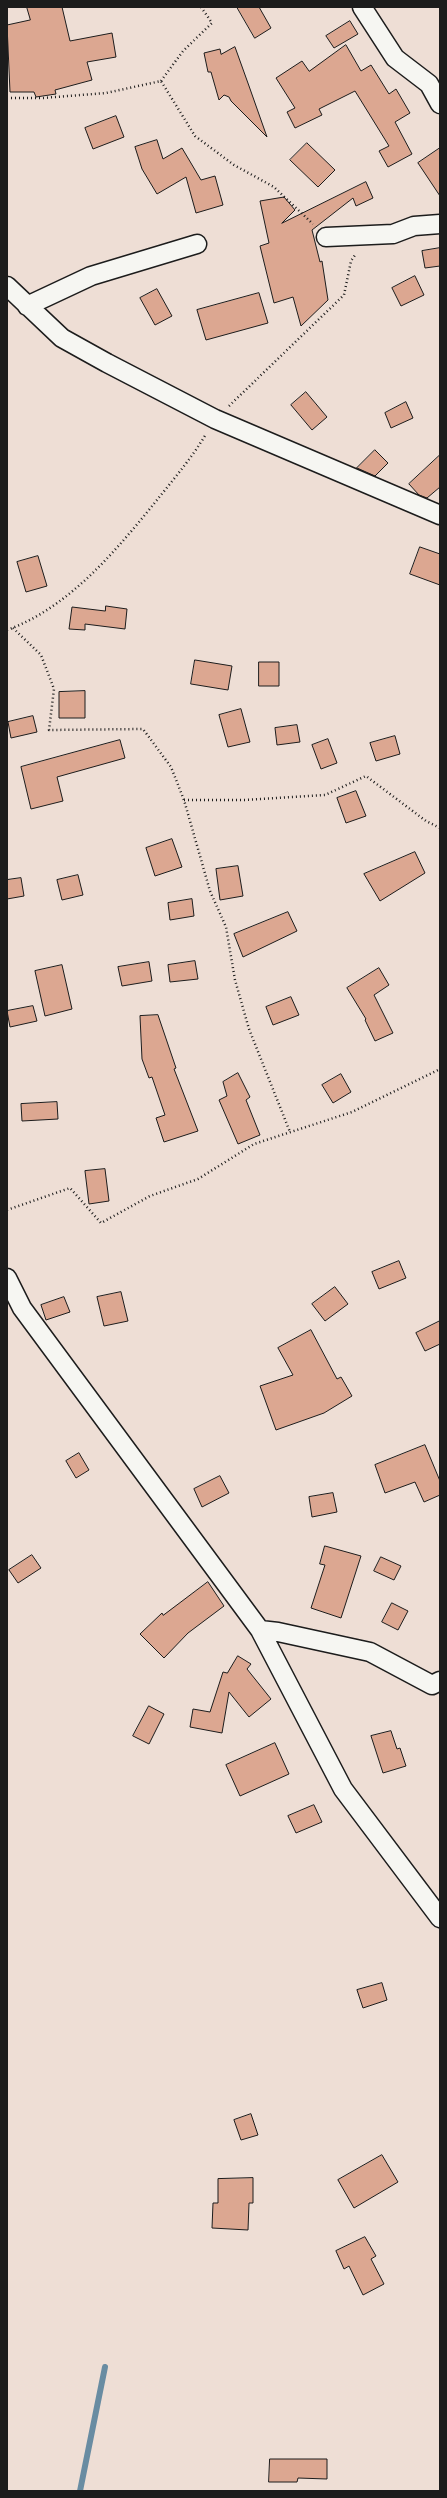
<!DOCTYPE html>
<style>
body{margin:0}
#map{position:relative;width:447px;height:2498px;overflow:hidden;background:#eeded5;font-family:Mali,sans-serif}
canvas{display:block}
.frame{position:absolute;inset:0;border:8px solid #1c1c1c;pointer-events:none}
</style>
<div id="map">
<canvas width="447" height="2498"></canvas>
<div class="frame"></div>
</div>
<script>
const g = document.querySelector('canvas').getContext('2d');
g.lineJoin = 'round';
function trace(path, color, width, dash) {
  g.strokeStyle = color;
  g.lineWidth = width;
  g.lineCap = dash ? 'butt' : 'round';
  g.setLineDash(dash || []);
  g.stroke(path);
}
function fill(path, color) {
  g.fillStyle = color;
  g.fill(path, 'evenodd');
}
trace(new Path2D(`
 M80,2491l25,-124`), '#698ca2', 6);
const building = new Path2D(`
 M27,7h35l8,34 42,-8 4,24 -29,5 5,18 -37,10 1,4 -20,3 -2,-5h-24l-3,-67 23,-5z
 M237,7h22l12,21 -16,10z
 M350,21l8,13 -24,14 -8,-12z
 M346,45l15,26 10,-6 18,29 7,-5 14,24 -15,9 17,32 -24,13 -9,-16 10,-5 -34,-55 -36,18 3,6 -27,13 -8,-16 8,-4 -19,-30 26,-17 7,10z
 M235,47l14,39 18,51 -36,-36 -2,-4 -5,-2 -5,5 -8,-28h-3l-4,-19 16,-4 1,5z
 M116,116l8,21 -31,12 -8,-21z
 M157,140l6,19 19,-11 19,32 14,-4 8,29 -27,8 -10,-36 -29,17 -15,-25 -7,-22z
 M307,143l28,27 -17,17 -28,-27z
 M440,148v48l-22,-33z
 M366,182l7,16 -17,8 -3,-8 -41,32 8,32 2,-1 6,39 -27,26 -8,-29 -19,6 -14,-57 9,-3 -9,-42 24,-4 11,13 -13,13z
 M440,248v18l-15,2 -3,-17z
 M415,276l9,19 -23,11 -9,-18z
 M157,289l15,27 -17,9 -15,-27z
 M259,293l9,30 -62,17 -9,-30z
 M306,392l21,25 -15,13 -21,-25z
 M406,402l7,16 -22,10 -6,-15z
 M375,450l13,13 -13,13 -18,-8z
 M440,455v32l-13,11 -8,-3 -10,-11z
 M420,547l20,7v31l-30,-11z
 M38,556l9,30 -21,6 -9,-30z
 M106,606l21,3 -2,20 -40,-5v6l-16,-1 3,-22 33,4z
 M195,660l37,6 -4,24 -37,-6z
 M259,662h20v24h-20z
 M85,691v27h-26v-26z
 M241,709l9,33 -22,5 -9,-32z
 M33,716l4,16 -26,6 -3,-16z
 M297,725l3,17 -23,3 -2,-17z
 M395,736l5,18 -24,7 -6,-18z
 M328,739l9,24 -16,6 -9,-24z
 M120,740l5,18 -68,19 6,24 -32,8 -10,-42z
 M356,791l10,25 -20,7 -9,-25z
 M172,839l10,28 -27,9 -9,-28z
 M415,852l10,21 -45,28 -16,-27z
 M238,866l5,30 -23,4 -4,-31z
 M78,875l5,20 -21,5 -5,-20z
 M21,878l3,18 -17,3v-19z
 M192,899l2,17 -24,4 -2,-17z
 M288,912l9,19 -54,26 -9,-23z
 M195,961l3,18 -28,3 -2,-17z
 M149,962l3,19 -30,5 -4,-19z
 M62,965l10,44 -27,7 -10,-45z
 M379,968l10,17 -15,10 19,38 -18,8 -10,-21 1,-1 -19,-31z
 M291,997l8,18 -26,10 -7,-18z
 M33,1006l4,15 -27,6 -3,-16z
 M158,1015l18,53 -2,1 24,62 -34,11 -8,-24 9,-3 -13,-38 -3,1 -7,-19 -2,-43z
 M238,1073l12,24 -4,3 14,35 -22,9 -19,-44 8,-4 -4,-14z
 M341,1074l10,18 -18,11 -11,-18z
 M57,1102l1,17 -36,2 -1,-17z
 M105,1169l4,32 -20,3 -4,-33z
 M399,1261l7,17 -27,11 -7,-17z
 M335,1287l13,17 -23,17 -13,-17z
 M121,1292l7,29 -24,5 -7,-29z
 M64,1297l6,15 -24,8 -5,-15z
 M440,1321v23l-15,7 -9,-18z
 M311,1330l26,49 4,-2 11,19 -28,17 -48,17 -16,-44 33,-11 -15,-27z
 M425,1445l15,36v14l-16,7 -9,-20 -30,11 -10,-28z
 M79,1453l10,17 -13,8 -10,-17z
 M220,1476l9,17 -27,14 -8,-18z
 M333,1493l4,19 -25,5 -3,-20z
 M325,1546l36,10 -20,62 -30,-10 14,-43 -5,-1z
 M32,1555l9,13 -23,15 -9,-13z
 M381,1557l20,9 -7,14 -20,-9z
 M208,1582l16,24 -36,27 -24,25 -24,-24 22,-21 1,2z
 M392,1603l16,8 -10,19 -16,-8z
 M238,1656l13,8 -4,5 24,30 -22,18 -20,-25 -7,41 -32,-6 3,-18 17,3 13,-40 4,1z
 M149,1706l15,8 -15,30 -16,-8z
 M391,1731l6,18 3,-1 6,18 -23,7 -12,-37z
 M275,1743l14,31 -49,22 -14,-31z
 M314,1805l8,17 -26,11 -8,-17z
 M382,1983l5,17 -24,8 -6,-18z
 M251,2114l7,21 -17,5 -7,-20z
 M382,2155l16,27 -44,26 -16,-28z
 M253,2178v25h-4l-1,27 -36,-2 1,-25h5v-24z
 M365,2237l11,19 -5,3 13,25 -21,11 -14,-29 -5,3 -8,-18z
 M270,2459h57v20l-29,-1 -1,4h-28z`);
fill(building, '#dca791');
trace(building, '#1c1c1c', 1);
const minor = new Path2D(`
 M362,7l33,51 34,26 11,20
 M326,237l67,-3 21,-8 26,-2
 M7,286l55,52 45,25 108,56 225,96
 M27,306l64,-30 106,-32
 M7,1278l15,30 238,322 83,159 97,129
 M260,1630l18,2 92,20 62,33 8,-4`);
trace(minor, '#1c1c1c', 21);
trace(new Path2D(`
 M161,81l22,-30 29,-28 -11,-16
 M7,98h36l63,-5 55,-12 34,55 39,29 40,22 39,37
 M229,406l115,-111 7,-34 4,-6
 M13,628l28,27 13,34 -5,41 94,-1 28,38 13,33 26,91 16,36 9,53 14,49 41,103
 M7,630c64,-23 112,-83 154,-135 16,-20 32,-39 45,-61
 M184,800h61l80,-5 41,-19 60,45 14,7
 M7,1210l63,-22 31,35 49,-27 48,-17 56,-35 98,-32 88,-43`), '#1c1c1c', 2.5, [1, 3]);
trace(minor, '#f6f6f2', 18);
</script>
